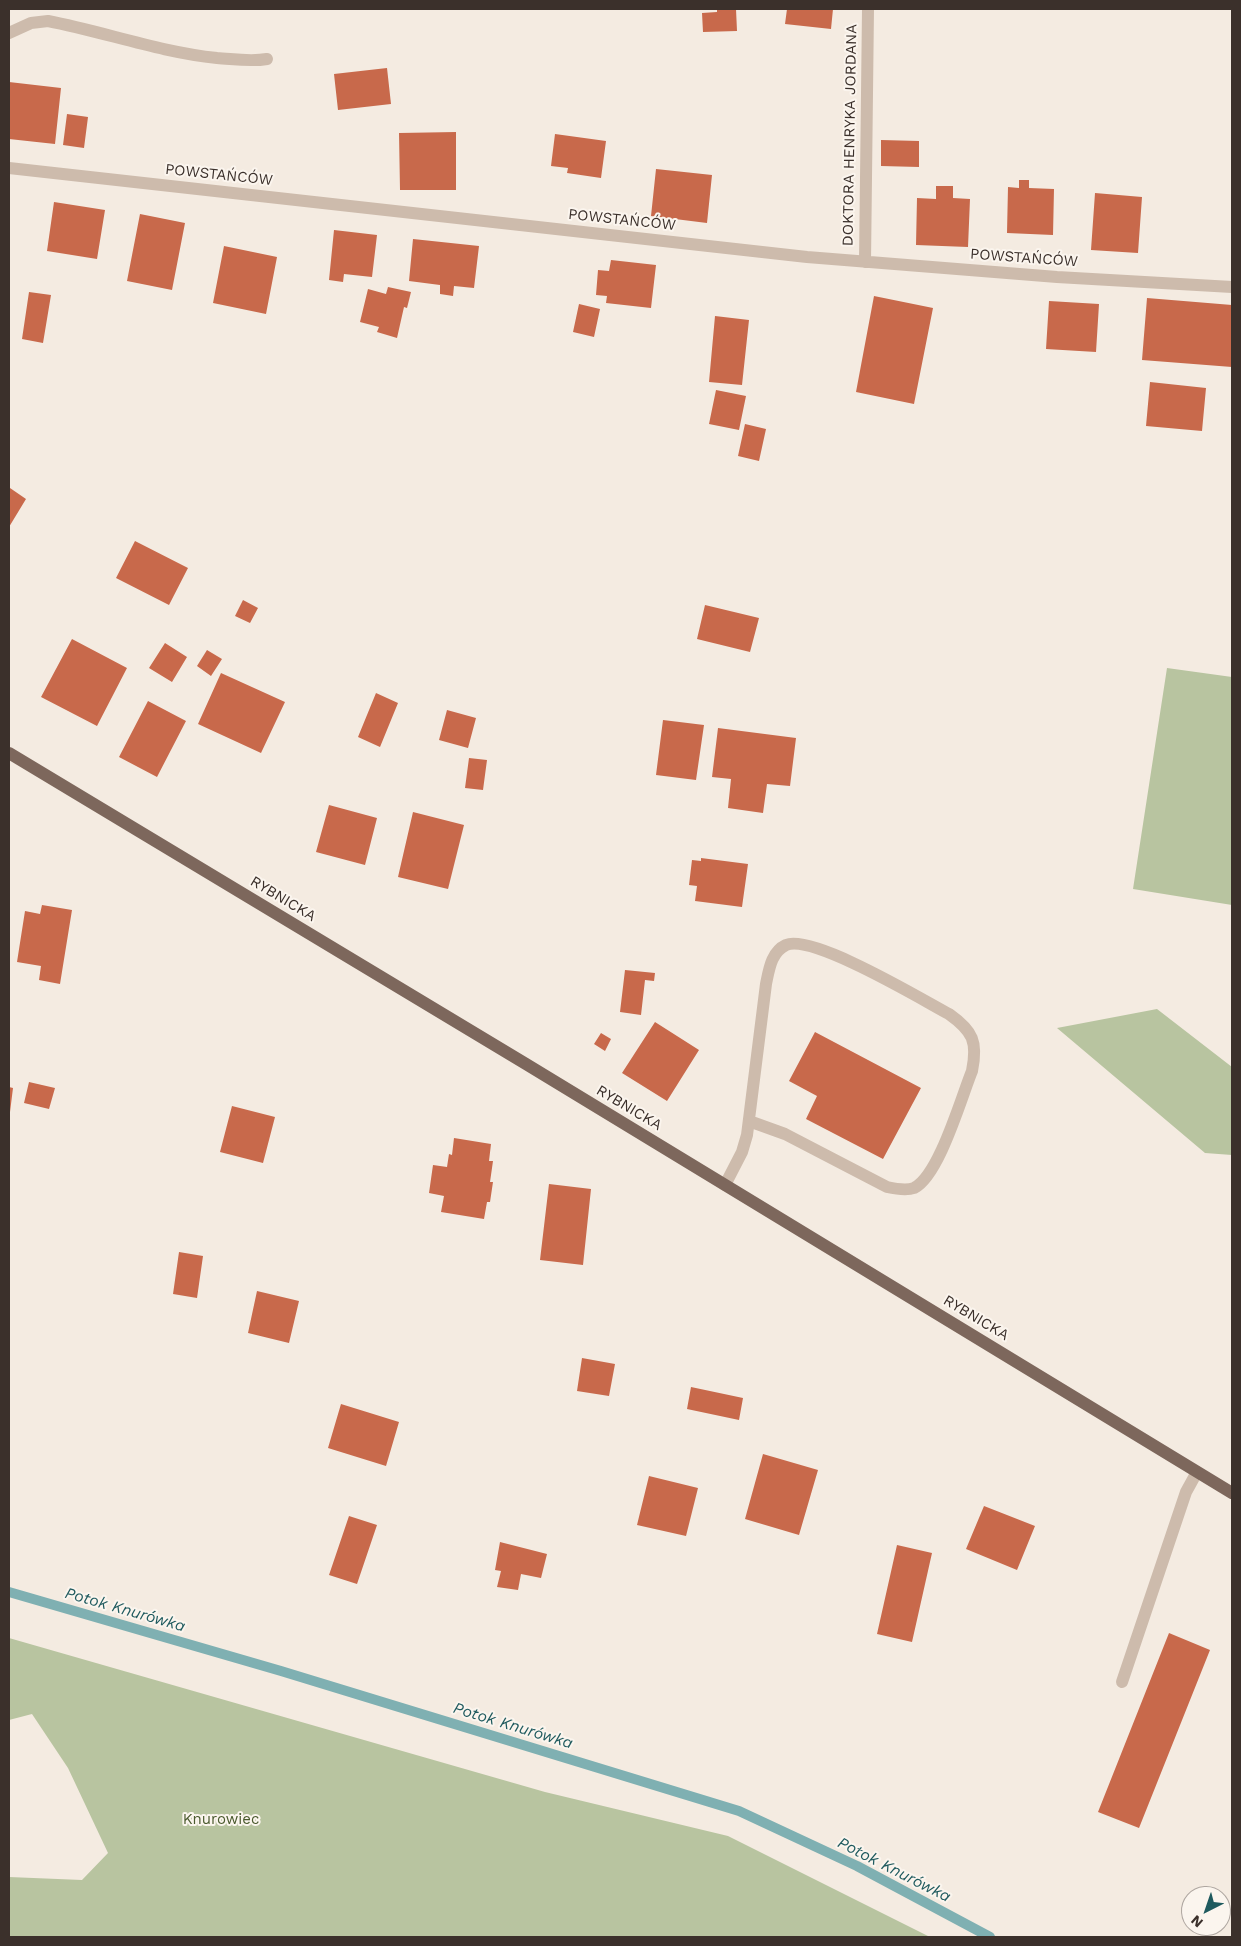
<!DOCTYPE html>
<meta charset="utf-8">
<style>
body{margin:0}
#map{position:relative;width:1241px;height:1946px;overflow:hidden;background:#f4ebe1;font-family:"Work Sans",sans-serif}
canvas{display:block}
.frame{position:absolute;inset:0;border:10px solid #3b302b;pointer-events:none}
.north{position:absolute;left:1181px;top:1886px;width:50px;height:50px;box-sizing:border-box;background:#fbf5ee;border:1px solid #aea6a0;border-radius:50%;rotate:221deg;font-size:14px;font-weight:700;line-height:20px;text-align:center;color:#3b302b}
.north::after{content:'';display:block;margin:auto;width:18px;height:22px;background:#1f5a5e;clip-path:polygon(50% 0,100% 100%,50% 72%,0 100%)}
</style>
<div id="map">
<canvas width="1241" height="1946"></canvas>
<div class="frame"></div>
<div class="north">N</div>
</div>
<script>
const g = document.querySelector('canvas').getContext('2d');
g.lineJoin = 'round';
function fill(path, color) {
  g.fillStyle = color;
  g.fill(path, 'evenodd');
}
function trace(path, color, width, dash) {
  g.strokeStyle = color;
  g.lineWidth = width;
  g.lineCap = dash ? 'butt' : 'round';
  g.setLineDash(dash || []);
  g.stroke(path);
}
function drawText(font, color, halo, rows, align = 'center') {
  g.font = font + ' "Work Sans",sans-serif';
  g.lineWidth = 4;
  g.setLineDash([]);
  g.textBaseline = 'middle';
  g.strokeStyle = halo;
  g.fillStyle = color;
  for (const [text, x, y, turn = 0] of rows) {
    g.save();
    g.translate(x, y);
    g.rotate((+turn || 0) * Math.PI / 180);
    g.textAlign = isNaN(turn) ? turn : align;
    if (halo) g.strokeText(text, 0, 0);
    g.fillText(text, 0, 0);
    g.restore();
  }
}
fill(new Path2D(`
 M1167,668l65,9v228l-99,-16z
 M1157,1009l75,58v88l-27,-2 -148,-125z
 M9,1638l536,154 183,44 202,101h-921v-60l73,3 26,-27 -40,-85 -36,-54 -23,6z`), '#b8c4a0');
trace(new Path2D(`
 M9,1592l272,79 458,140 118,55 133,71`), '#7fb0b2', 10);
fill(new Path2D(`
 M717,9h19l1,22 -34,1 -1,-19 15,-1z
 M787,9h46l-2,20 -46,-5z
 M387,68l4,36 -53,6 -4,-36z
 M9,82l52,6 -6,56 -46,-5z
 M67,114l21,3 -4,31 -21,-3z
 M456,132v58h-56l-1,-57z
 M555,134l51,7 -5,37 -34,-5 1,-5 -17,-2z
 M881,140l38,1v26l-38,-1z
 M656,169l56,6 -5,48 -56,-7z
 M1019,180h10v8l25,1 -1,46 -46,-2 1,-46 11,1z
 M936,186h17v12l17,1 -2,48 -52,-2 1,-47 19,1z
 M1095,193l47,4 -4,56 -47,-3z
 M54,202l51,8 -8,49 -50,-8z
 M140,214l45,9 -13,67 -45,-9z
 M334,230l43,5 -5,42 -28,-3 -1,8 -14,-2z
 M413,239l66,7 -5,42 -20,-2 -1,10 -13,-2v-9l-31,-4z
 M224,246l53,11 -11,57 -53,-11z
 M611,260l45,5 -5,43 -45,-5 1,-7 -11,-1 2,-25 11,1z
 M388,287l23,5 -4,16 -3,-1 -7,31 -20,-6 2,-5 -19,-5 8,-33 18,5z
 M29,292l22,3 -8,48 -21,-4z
 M874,296l59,12 -19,96 -58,-12z
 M1147,298l85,7v62l-90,-7z
 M1049,301l50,3 -3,48 -50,-3z
 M579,304l21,5 -6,28 -21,-5z
 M715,316l34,4 -7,65 -33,-3z
 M1150,382l56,6 -4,43 -56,-5z
 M716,390l30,6 -7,34 -30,-6z
 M745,424l21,5 -7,32 -21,-5z
 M10,488l16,11 -17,28v-37z
 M135,541l53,27 -19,37 -53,-27z
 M243,600l15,8 -8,15 -15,-7z
 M705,605l54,13 -9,34 -53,-13z
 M72,639l55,29 -30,58 -56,-29z
 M165,643l22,14 -15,25 -23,-14z
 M207,650l15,9 -11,17 -14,-10z
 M221,673l64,29 -24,51 -63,-29z
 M376,693l22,10 -18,44 -22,-10z
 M148,701l38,20 -29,56 -38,-20z
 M447,710l29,8 -8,30 -29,-8z
 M663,720l41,5 -8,55 -40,-5z
 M718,728l78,10 -6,48 -23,-2 -4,29 -35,-5 3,-29 -19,-2z
 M469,758l18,2 -4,30 -18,-2z
 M329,805l48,13 -12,47 -49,-13z
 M413,812l51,13 -16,64 -50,-12z
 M701,858l47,6 -6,43 -47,-6 2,-15 -8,-1 3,-25 9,1z
 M42,905l30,5 -12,74 -21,-4 2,-14 -24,-4 8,-51 15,3z
 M625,970l30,3 -1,8 -9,-1 -4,35 -21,-3z
 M655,1022l44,28 -32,51 -45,-28z
 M815,1032l106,56 -38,71 -77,-40 11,-23 -28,-15z
 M601,1033l10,6 -6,12 -11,-7z
 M29,1082l26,6 -6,21 -25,-6z
 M9,1087l4,1 -3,24h-1z
 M232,1106l43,11 -12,46 -43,-11z
 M454,1138l37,6 -2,17h4l-3,21h3l-3,20h-3l-3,17 -43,-7 3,-16 -15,-3 4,-28 14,2 2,-13 3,1z
 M549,1184l42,5 -8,76 -43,-5z
 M179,1252l24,4 -6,42 -24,-4z
 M257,1291l42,10 -10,42 -41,-10z
 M582,1358l33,6 -6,32 -32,-5z
 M691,1387l52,11 -4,22 -52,-11z
 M341,1404l58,18 -13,44 -58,-18z
 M763,1454l55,16 -19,65 -54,-16z
 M649,1476l49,12 -12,48 -49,-11z
 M984,1506l51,20 -18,44 -51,-21z
 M349,1516l28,9 -20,59 -28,-9z
 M500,1542l47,12 -6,24 -20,-4 -3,16 -21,-3 4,-16 -6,-1z
 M897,1545l35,8 -20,89 -35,-8z
 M1169,1633l41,17 -71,178 -41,-16z`), '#c8694b');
trace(new Path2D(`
 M9,33l22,-10 17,-2c57,11 111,31 169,37 17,1 33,4 50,1
 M9,168l798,89 250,20 175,10
 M865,262l3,-253
 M725,1185l17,-33 5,-17 19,-151c3,-14 5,-32 20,-39 27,-11 135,54 163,69 24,17 29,28 23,57 -11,27 -33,105 -58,117 -8,3 -18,1 -27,-1l-102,-53 -36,-13
 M1122,1682l64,-190 11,-20`), '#cdbbac', 12);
trace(new Path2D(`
 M9,753l517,311 706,429`), '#7d675c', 12);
drawText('15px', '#3b302b', '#fbf5ee', [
 ["DOKTORA HENRYKA JORDANA",850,135,-89],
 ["POWSTAŃCÓW",219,175,6],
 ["POWSTAŃCÓW",622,220,6],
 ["POWSTAŃCÓW",1024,258,4],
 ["RYBNICKA",283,899,31],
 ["RYBNICKA",629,1108,31],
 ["RYBNICKA",976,1318,31]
]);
drawText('15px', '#4a5a2e', '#fbf5ee', [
 ["Knurowiec",221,1820]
]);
drawText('italic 16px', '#1f5a5e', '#fbf5ee', [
 ["Potok Knurówka",125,1610,16],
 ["Potok Knurówka",513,1726,17],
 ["Potok Knurówka",894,1870,27]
]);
</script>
